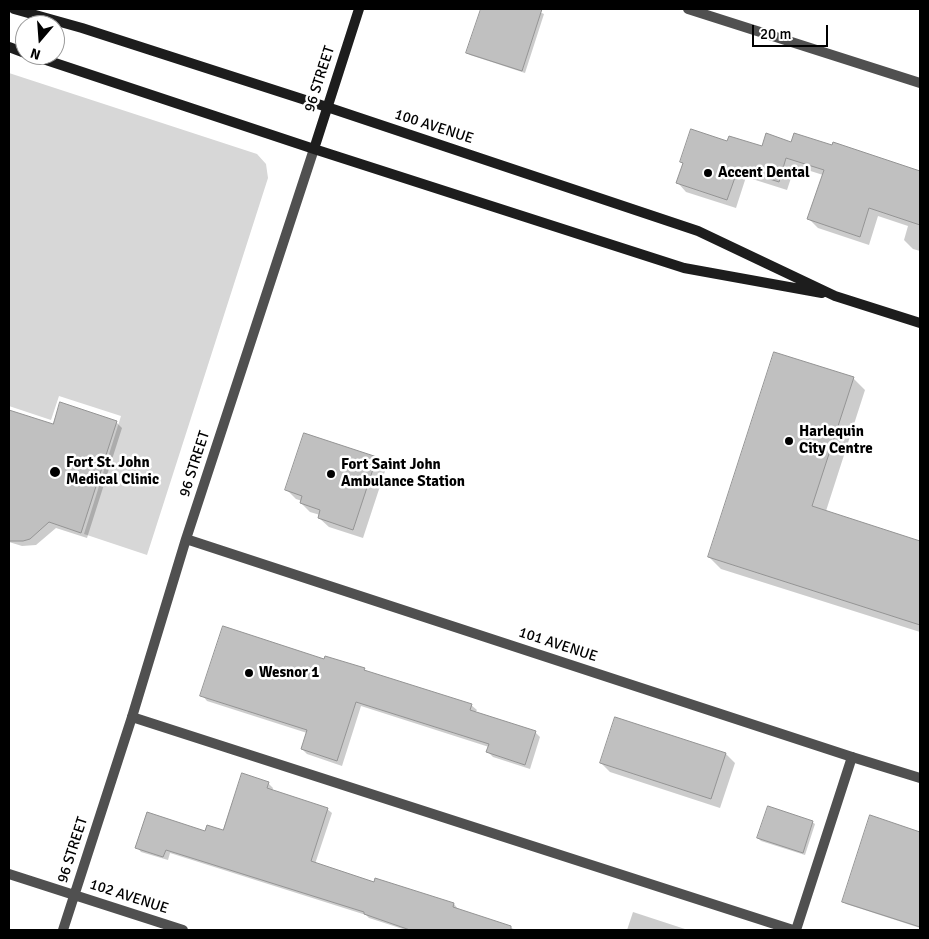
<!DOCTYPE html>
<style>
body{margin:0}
#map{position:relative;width:929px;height:939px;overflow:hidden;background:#fff;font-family:Signika,sans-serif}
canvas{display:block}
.frame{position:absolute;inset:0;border:10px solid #000;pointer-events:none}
.north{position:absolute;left:15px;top:15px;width:50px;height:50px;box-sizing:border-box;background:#fff;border:1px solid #999;border-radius:50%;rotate:198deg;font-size:14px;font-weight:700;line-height:20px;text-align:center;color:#000}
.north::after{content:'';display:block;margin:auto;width:18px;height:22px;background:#000;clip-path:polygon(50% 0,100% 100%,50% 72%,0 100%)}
.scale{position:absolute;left:752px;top:25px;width:76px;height:22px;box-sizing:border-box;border:2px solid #000;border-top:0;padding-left:6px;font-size:15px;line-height:18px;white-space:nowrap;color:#000;-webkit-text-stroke:4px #fff;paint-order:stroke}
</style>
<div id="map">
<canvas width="929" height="939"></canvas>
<div class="frame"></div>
<div class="north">N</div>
<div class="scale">20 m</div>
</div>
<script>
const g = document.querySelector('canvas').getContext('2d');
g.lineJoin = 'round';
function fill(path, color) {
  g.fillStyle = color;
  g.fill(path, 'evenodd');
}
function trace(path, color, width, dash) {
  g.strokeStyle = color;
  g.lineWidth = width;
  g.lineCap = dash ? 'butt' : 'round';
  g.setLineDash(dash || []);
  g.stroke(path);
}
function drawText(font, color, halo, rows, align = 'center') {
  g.font = font + ' Signika,sans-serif';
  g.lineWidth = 5;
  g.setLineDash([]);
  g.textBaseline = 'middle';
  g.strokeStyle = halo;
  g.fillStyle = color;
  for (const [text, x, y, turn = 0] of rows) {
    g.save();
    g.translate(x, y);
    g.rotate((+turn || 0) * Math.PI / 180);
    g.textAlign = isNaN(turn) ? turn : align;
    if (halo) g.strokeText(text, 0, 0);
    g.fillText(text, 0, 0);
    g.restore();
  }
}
fill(new Path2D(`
 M9,73l248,81 9,10 2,14 -121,377 -63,-21 37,-118 -62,-20 -8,24 -42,-14z`), '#d7d7d7');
fill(new Path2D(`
 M482,9h51l11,5 -19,59 -55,-18 -3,-2z
 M728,142l34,6 30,-5 126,28 2,-1v81l-7,-2 -9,-9 4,-14 -30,-10 -9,29 -51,-17 -9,-9 14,-44 -28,-9 -8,24 -41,-13 -10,31 -50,-16 -8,-9 6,-19 -3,-2z
 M853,378l12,12 -39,121 94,32v89l-199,-63 -12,-12z
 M9,411l45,15 62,-4 6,6 -35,110 -31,-10 -20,17 -14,1 -13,-4z
 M304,435l73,23 9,10 -23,70 -34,-11 -10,-9 1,-3 -10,-3 -9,-9 1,-2 -6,-2 -9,-9z
 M326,657l38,12 3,3 104,33 6,5 -2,3 60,19 5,5 -10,32 -37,-12 -5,-5 1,-5 -128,-41 -19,60 -35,-12 -5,-5 5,-16 -100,-32 -5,-6 123,-35z
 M726,754l9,9 -15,45 -110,-36 -9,-9z
 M268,783l5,5 -1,3 55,18 5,4 -17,51 60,19 79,21 4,5 -1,1 60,20h-111l-37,-12 -3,-3 -196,-62 -2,7 -27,-8 -4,-5 69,-14 18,-1z
 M871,817l49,16v95l-74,-24 -3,-3z
 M812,822l3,2 -10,31 -44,-14 -3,-3z
 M633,912l55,18h-61z`), '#0003');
const building = new Path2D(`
 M481,9h61l-20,62 -56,-18z
 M691,129l36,12 2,-5 33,10 4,-13 25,9 3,-9 38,12 1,-3 87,29v54l-51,-17 -9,29 -53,-18 17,-49 -38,-12 -7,24 -41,-13 -11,31 -51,-17 7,-20 -3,-1z
 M774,352l80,25 -42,129 108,35v84l-212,-68z
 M60,402l57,19 -36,112 -32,-11 -19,17 -7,2h-14v-131l44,14z
 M304,433l73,24 -24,73 -35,-12 2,-8 -20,-7 2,-7 -17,-6z
 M223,626l101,33 1,-3 40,12 -1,2 108,34 -2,6 66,21 -11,34 -39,-13 3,-8 -133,-42 -19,59 -36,-12 6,-19 -107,-34z
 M615,717l111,36 -15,46 -111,-36z
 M242,773l27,9 -2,6 61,20 -17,53 63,21 1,-4 79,25 -1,4 58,19v4h-101l-46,-16v-2l-198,-62 -3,7 -28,-9 12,-36 58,19 2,-6 16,5z
 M768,806l45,15 -10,32 -46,-15z
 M870,815l50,17v95l-78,-25z`);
fill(building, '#c0c0c0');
trace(building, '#949494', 1);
trace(new Path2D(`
 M688,9l232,74
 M132,717l661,213
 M796,930l56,-173`), '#505050', 10);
trace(new Path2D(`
 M186,539l666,218 68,21
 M9,874l174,56
 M63,930l69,-213 54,-178 128,-390`), '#505050', 10);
trace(new Path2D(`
 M14,9l68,19 245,79 371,124 137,65 85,27
 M9,47l16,6
 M31,55l283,94 370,119 138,25
 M314,149l45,-140`), '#1d1d1d', 10);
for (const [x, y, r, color] of [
 [708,173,5,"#000"],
 [789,441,5,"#000"],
 [55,472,6,"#000"],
 [331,474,5,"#000"],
 [249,673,5,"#000"]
]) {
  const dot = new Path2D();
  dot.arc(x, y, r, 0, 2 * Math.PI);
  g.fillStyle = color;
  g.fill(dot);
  trace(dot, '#fff', 2);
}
drawText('15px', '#000', '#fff', [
 ["96 STREET",320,79,-72],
 ["100 AVENUE",434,127,18],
 ["96 STREET",195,464,-72],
 ["101 AVENUE",558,645,18],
 ["96 STREET",73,850,-72],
 ["102 AVENUE",129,897,18]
]);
drawText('bold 15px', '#000', '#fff', [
 ["Accent Dental",718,173],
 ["Harlequin",799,432],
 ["City Centre",799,449],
 ["Fort St. John",66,463],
 ["Medical Clinic",66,480],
 ["Fort Saint John",341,465],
 ["Ambulance Station",341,482],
 ["Wesnor 1",259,673]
], 'left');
</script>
